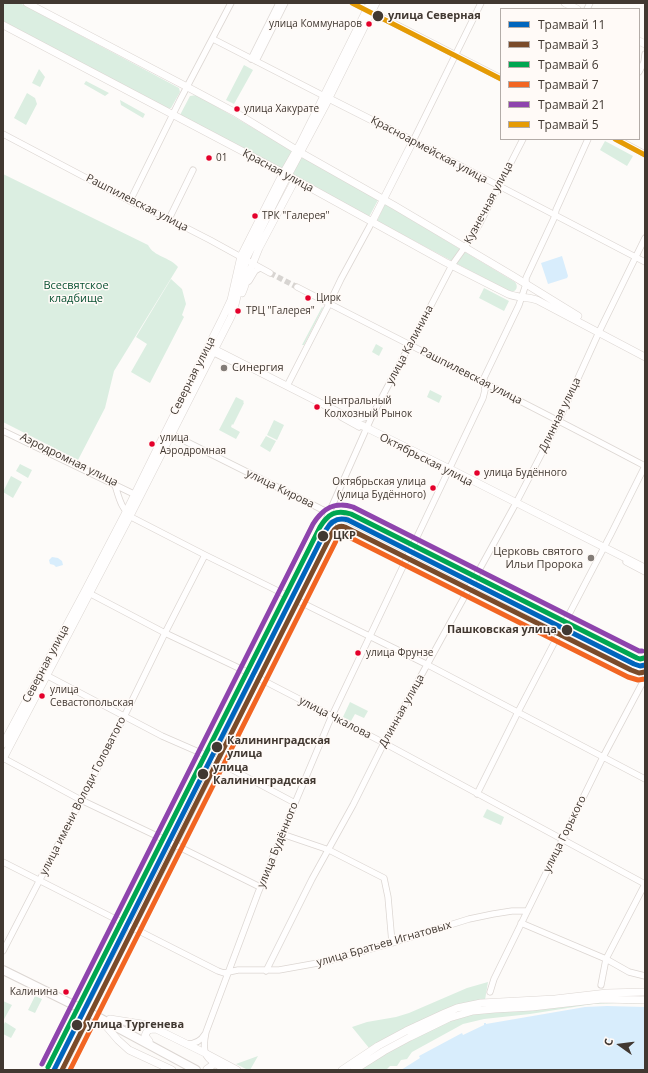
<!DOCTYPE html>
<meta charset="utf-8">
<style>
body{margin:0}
#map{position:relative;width:648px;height:1073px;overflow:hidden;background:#fdfbf9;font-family:"Open Sans",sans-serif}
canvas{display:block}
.frame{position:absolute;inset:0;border:4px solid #413831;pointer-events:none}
.legend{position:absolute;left:500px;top:8px;width:140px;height:132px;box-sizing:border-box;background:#fffaf7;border:1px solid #b3aca8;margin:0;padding:5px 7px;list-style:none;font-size:12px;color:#413831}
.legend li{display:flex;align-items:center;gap:8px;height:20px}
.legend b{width:20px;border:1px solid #b3aca8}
.north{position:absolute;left:600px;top:1025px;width:40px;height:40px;-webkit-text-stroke:3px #fffaf7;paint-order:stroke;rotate:284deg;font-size:11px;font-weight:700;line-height:16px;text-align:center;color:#413831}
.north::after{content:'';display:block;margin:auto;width:14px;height:18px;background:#413831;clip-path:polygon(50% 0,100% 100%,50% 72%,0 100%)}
</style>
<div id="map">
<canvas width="648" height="1073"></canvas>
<div class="frame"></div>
<ul class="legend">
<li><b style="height:5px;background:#0065bd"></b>Трамвай 11</li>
<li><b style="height:5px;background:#7a4b2a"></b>Трамвай 3</li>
<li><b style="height:5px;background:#00a651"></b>Трамвай 6</li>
<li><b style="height:5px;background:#f26522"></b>Трамвай 7</li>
<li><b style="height:5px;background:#8e44ad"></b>Трамвай 21</li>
<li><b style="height:5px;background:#e59b05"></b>Трамвай 5</li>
</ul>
<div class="north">С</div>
</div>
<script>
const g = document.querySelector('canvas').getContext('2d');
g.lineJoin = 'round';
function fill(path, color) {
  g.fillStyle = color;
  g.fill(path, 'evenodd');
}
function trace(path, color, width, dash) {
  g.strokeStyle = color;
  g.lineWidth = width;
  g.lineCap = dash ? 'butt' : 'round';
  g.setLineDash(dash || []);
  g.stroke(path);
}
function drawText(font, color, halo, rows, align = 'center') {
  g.font = font + ' "Open Sans",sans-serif';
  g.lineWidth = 3;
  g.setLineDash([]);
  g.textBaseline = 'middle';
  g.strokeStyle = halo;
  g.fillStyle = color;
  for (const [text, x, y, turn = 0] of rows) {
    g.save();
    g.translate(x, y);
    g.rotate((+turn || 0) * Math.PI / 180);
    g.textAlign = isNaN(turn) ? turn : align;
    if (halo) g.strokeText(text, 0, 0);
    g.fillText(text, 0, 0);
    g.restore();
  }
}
fill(new Path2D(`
 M3,3h17l159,85 1,4 -9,16 -3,1 -165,-88z
 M244,65l9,5 -19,34 -8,-4z
 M39,69l6,8 -5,10 -8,-4z
 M86,81l23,12 -4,3 -21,-12z
 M27,93l8,5 2,6 -11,21 -12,-7z
 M197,95l95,56 -10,19 -102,-55 10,-19z
 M120,100l25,14 -2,4 -22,-13z
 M605,141l28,15 -6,10 -27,-16z
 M301,156l77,44 -9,17 -77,-43z
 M3,174l145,71c6,12 22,12 30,22l-64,104 -9,37 -27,52 -75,-38z
 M385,204l130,78c4,5 1,10 -5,10l-133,-71z
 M171,279l11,10 4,15 -4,11 2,2 -34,66 -19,-11 16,-28 -11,-7z
 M484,288l25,13 -5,10 -25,-13z
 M322,307l1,1 -19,37h-2z
 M376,344l7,4 -4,8 -7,-4z
 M430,390l12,6 -3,7 -12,-6z
 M236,397l8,4 -1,1 1,1 -11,22 -1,-1 -1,3 9,5 -4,7 -17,-9z
 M274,420l10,5 -7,15 -10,-5z
 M266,436l10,5 -6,11 -10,-6z
 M20,464l12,6 -4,8 -12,-7z
 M11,476l11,6 -9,16 -10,-6z
 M350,702l18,9 -4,7 -9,-4 -4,7 -8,-4z
 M487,809l17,8 -3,8 -18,-8z
 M488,982l-3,18 -27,5 -89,43 -17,-21 15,-5 29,-5 13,-4 58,-25z
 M35,996l7,3 -7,14 -7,-3z
 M3,1001l9,4 -9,16z
 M586,1002h59v2l-25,-1 -27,1 -63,10 -46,5 -21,5 -51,28 -5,7 -6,1 -4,6h-7l-4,4h-28l54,-32 52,-23z
 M5,1022l11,7 -5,9 -8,-4v-8z
 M258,1056l-8,14h-2l-12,-6z`), '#dbeee1');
fill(new Path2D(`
 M562,256l6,20 -1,2 -19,6 -7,-21z
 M52,557l6,1 4,3 1,4 -7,2 -2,-2 -4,-1 -1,-4z
 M607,1006l38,1v63h-244l19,-12 -1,-2 43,-23 1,2 21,-10v-2h2v1l99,-17z`), '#d8edfc');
trace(new Path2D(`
 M270,273l27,14`), '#d7d4d1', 5.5, [5.5, 3]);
const minor = new Path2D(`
 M355,3l12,6
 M481,3l-68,138 232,121
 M587,9l3,-6
 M372,12l129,66
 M213,39l111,57
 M251,59l28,-56
 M256,61l29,-58
 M639,72l5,-10 1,-8
 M3,134l127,67 39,18 41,21 60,33
 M617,139l28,15
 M130,201l50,-101 51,-97
 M169,219l24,-49
 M249,281l6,-10 5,-3
 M297,287c116,60 233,118 348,179
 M210,351l27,13
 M287,386l42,-82 12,-25 31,-57
 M341,417l18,10
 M354,420l18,-4
 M3,431l135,65
 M171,434l150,75 26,11 292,148 6,6
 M115,485c4,13 6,24 18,33l72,37 223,110 217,114
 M626,562l19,10
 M87,592l78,41 78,37 141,73 261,141
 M44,674l118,62 39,17 94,50
 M3,758l78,42 78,37 101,50
 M477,794l41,-82 93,-178 34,-68
 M282,834l47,16 55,28 4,19 4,46
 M3,862l215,109 6,2 14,-3h41l50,-9 63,-18 77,-24 24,-5 19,-3h15
 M521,923l85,36 23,13 16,4
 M3,951l121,-234 41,-84 40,-78
 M266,971l46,-92 41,-74 31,-62 132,-240 43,-83 40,-88 46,-94
 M601,985l5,-26 39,-75
 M490,992l4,-13 109,-222 42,-79
 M80,1008l45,-84 199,-400 48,-108 35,-66 5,-8 40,-77 15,-21 12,-19 44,-86
 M89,1013l87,-170 156,-315 1,-7 -4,-9
 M187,1044c8,0 14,-3 18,-10
 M225,1070c-19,-10 -24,-15 -19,-38l52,-139 37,-90 35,-83 153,-322 2,-8 -1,-7v-5l35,-73 7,-21v-6l29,-62 1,-6 32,-71`);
const major = new Path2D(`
 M27,3l166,87 43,23 67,41 92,52 118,70 65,40
 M565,3l12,6
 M3,25l275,145 167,92 63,32c10,4 20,3 29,6l108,57
 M639,41l6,3
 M326,97l87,44 -41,81
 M242,293l2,-5 5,-15 10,-25 36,-68
 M210,347l144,73 5,4 97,48 189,96
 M3,744l82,-153 41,-79 32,-65 65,-130 8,-17 10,-44 39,-77 20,-35 70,-141
 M3,759l127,-243 101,-199 3,-8 12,-50 39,-78 41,-77 50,-101
 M100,1019l18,21 11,10 43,20
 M110,1019l38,6 57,28 32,17
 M149,1041l-4,-5c2,-7 5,-7 12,-7
 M207,1069l7,-5h10
 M50,1070l30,-62
 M61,1070l15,-30 13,-27
 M342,1070l36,-24 28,-15 39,-18 12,-5 24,-5 74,-4 52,-6 38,-1
 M354,1070l30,-19 26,-14 39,-19 24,-7 22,-2 37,-2 70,-8 43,1`);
const highway = new Path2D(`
 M3,970l91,45 102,55`);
trace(minor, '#dcd6d2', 7);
trace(major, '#dcd6d2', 8);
trace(highway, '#dcd6d2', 10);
trace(minor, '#fffefe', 5.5);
trace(major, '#fffefe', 7);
trace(highway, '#fffefe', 8);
trace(new Path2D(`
 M634,664l11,6`), '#d8d6d5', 1);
trace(new Path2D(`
 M54,1070l272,-540c5,-9 12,-13 22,-10l286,144 6,2 5,-1`), '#0065bd', 5);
trace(new Path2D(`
 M62,1070l270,-537c3,-5 7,-8 13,-6l286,143 8,3 6,-1`), '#7a4b2a', 5);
trace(new Path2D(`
 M48,1067l272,-540c8,-13 16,-18 31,-13l286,144 3,1 4,-1`), '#00a651', 5);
trace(new Path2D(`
 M70,1070l268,-533 3,-4 287,144 10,3 7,-1`), '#f26522', 5);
trace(new Path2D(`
 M42,1064l271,-540c10,-16 22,-23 40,-17l286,144h3`), '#8e44ad', 5);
trace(new Path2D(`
 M352,3l149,76
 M615,139l30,16`), '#e59b05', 5);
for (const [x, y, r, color] of [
 [378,16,6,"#413831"],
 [369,24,3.5,"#e4002b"],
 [237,109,3.5,"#e4002b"],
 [209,158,3.5,"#e4002b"],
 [255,216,3.5,"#e4002b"],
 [308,298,3.5,"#e4002b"],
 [238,311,3.5,"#e4002b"],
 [224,368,4,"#837c77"],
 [317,407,3.5,"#e4002b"],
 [152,444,3.5,"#e4002b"],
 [477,473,3.5,"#e4002b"],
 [433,488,3.5,"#e4002b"],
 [323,536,6,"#413831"],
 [591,558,4,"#837c77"],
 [567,630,6,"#413831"],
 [358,653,3.5,"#e4002b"],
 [42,696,3.5,"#e4002b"],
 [217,747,6,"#413831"],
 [203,774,6,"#413831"],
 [66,992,3.5,"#e4002b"],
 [77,1025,6,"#413831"]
]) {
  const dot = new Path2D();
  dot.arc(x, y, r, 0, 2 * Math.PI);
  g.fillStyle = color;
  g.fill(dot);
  trace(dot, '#fffaf7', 1.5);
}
drawText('10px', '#413831', '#fffaf7', [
 ["улица Коммунаров",362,24,"right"],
 ["улица Хакурате",244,109],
 ["01",216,158],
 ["ТРК \"Галерея\"",262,216],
 ["Цирк",316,298],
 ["ТРЦ \"Галерея\"",246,311],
 ["Центральный",324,401],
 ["Колхозный Рынок",324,414],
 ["улица",160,438],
 ["Аэродромная",160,451],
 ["улица Будённого",484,473],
 ["Октябрьская улица",426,482,"right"],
 ["(улица Будённого)",426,495,"right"],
 ["улица Фрунзе",366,653],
 ["улица",50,690],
 ["Севастопольская",50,703],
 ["Калинина",58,992,"right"]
], 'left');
drawText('bold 11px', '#413831', '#fffaf7', [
 ["улица Северная",388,16],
 ["ЦКР",333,536],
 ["Пашковская улица",557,630,"right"],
 ["Калининградская",227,741],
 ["улица",227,754],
 ["улица",213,768],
 ["Калининградская",213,781],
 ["улица Тургенева",87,1025]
], 'left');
drawText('11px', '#413831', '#fffaf7', [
 ["Красноармейская улица",429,150,28],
 ["Красная улица",278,171,28],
 ["Рашпилевская улица",137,203,27],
 ["Кузнечная улица",489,203,-62],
 ["улица Калинина",410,345,-62],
 ["Северная улица",193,376,-63],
 ["Рашпилевская улица",471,376,27],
 ["Длинная улица",560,415,-64],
 ["Аэродромная улица",69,460,26],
 ["Октябрьская улица",426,460,27],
 ["улица Кирова",280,489,26],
 ["Северная улица",46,664,-62],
 ["Длинная улица",402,711,-61],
 ["улица Чкалова",335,718,27],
 ["улица имени Володи Головатого",83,796,-63],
 ["улица Горького",565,834,-64],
 ["улица Будённого",278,845,-68],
 ["улица Братьев Игнатовых",384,944,-16]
]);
drawText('11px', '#095132', '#fffaf7', [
 ["Всесвятское",76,286],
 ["кладбище",76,299]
]);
drawText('11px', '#413831', '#fffaf7', [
 ["Синергия",232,368],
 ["Церковь святого",583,552,"right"],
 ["Ильи Пророка",583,565,"right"]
], 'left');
</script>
